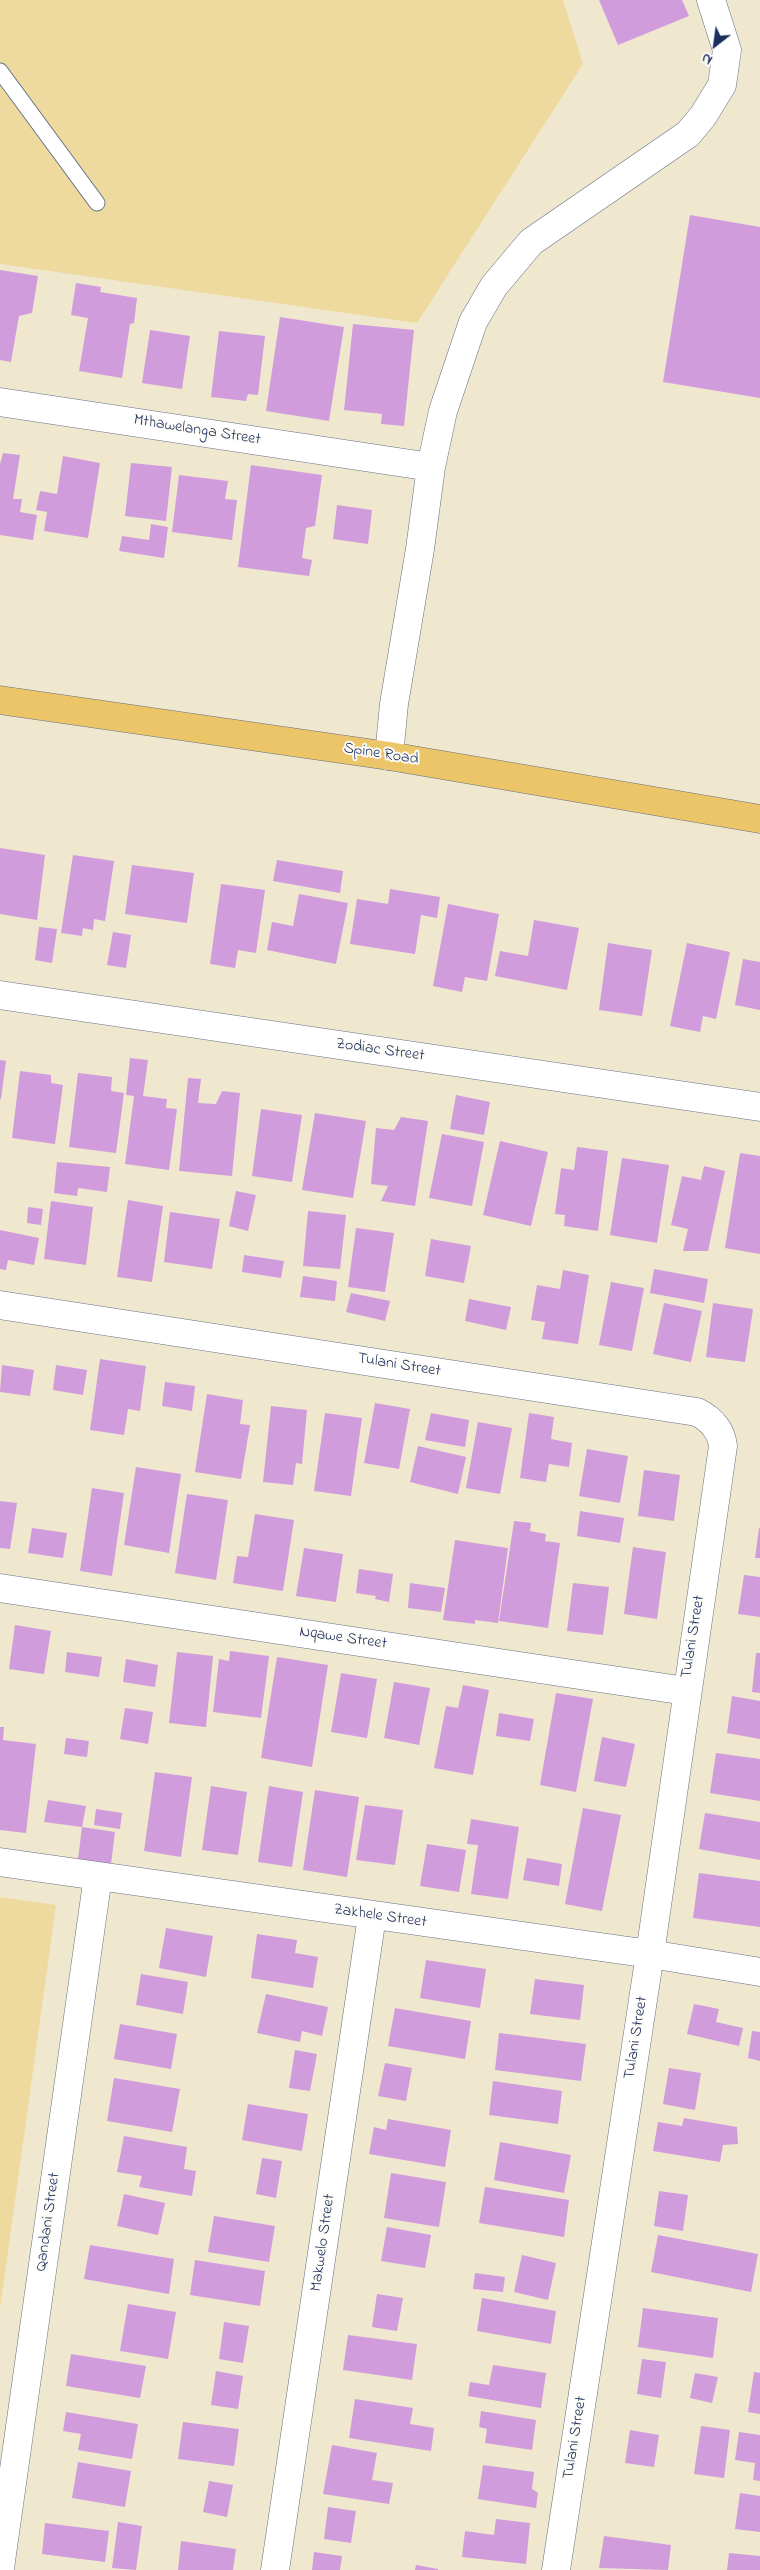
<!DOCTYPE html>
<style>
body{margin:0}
#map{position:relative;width:760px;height:2570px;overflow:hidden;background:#efe8ce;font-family:"Indie Flower",sans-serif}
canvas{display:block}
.north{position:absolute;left:690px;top:20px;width:50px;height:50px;-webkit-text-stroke:4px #fdfcf7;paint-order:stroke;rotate:210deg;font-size:14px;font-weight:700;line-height:20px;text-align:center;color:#1b2f5e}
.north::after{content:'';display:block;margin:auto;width:18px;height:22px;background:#1b2f5e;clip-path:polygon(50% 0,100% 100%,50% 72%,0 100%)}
</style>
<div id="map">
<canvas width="760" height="2570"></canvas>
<div class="north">N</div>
</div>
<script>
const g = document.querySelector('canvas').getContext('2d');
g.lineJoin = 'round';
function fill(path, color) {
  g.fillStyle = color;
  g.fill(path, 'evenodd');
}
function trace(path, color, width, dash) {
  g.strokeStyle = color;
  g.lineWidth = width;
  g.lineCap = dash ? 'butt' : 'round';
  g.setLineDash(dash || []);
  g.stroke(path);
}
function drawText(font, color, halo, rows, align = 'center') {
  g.font = font + ' "Indie Flower",sans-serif';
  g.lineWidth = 4;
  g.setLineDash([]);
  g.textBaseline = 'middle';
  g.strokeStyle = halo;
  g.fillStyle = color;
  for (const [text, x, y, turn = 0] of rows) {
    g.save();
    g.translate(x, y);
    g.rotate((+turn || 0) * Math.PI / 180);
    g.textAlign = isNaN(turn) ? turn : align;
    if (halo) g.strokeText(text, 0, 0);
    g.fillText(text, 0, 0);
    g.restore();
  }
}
fill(new Path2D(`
 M0,0h563l20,64 -166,259 -417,-59z
 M0,1897l56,8 -56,404z`), '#eeda9e');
fill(new Path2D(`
 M599,0h83l7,16 -71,29z
 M690,215l70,12v171l-97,-16z
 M0,270l38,6 -6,37 -13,3 -8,46 -11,-2z
 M76,283l25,4 -1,5 37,6 -3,25 -4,1 -8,54 -43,-7 9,-53 -17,-3z
 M280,317l64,10 -15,94 -63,-10z
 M353,324l61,6 -10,96 -23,-2 1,-10 -38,-4z
 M150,330l40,6 -8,53 -40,-6z
 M219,331l46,5 -7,59 -10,-1 -2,7 -35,-4z
 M3,453l17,2 -7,44h9l-2,13 17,3 -4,25 -33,-5v-71z
 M63,456l37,7 -12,75 -44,-7 3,-19 -11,-2 4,-19 17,3z
 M131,463l41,4 -6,54 -41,-5z
 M251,465l71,10 -7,51 -9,2 -4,30 10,2 -3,16 -71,-9z
 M179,475l49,6 -3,18 12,1 -5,40 -60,-8z
 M337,505l35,5 -4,34 -35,-5z
 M151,524l17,3 -4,31 -45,-7 3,-15 27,4z
 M0,848l45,7 -8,65 -37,-6z
 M73,855l41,6 -9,60 -11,-2 -1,11 -10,-2 -1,8 -21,-3z
 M277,860l66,11 -3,22 -67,-12z
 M132,865l62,8 -7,50 -62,-9z
 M221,884l44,6 -9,63 -18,-3 -3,18 -25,-4z
 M390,889l50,8 -3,21 -16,-3 -6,39 -65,-10 7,-45 31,5z
 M299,894l49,9 -12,61 -69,-14 5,-28 21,4z
 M448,904l51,10 -12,67 -22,-4 -3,15 -29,-6z
 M534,920l45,8 -12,62 -72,-14 5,-25 28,5z
 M39,927l18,2 -5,34 -17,-3z
 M113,932l18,3 -5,33 -19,-3z
 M608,943l44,7 -10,66 -43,-6z
 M687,943l43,9 -14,67 -13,-3 -3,16 -30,-6z
 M743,959l17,3v48l-25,-5z
 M130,1058l18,2 -5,36 24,3 -1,9 11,1 -8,61 -44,-6 9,-68 -8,-1z
 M0,1060l6,1 -5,38h-1z
 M20,1071l31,4v8l12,2 -8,59 -43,-6z
 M78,1073l34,4 -1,14 13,2 -8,60 -47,-6z
 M188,1078l13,1 -3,24 18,1 6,-13 18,2 -8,83 -53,-5z
 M456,1095l34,7 -6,33 -34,-6z
 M261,1109l41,6 -10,67 -40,-6z
 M315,1113l51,8 -13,77 -51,-8z
 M401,1117l27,4 -13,85 -34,-5 7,-15 -17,-2 5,-56 18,2z
 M442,1134l42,8 -12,64 -43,-8z
 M500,1141l48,11 -17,74 -48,-11z
 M577,1147l31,4 -10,80 -34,-5 1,-11 -10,-1 6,-46 13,2z
 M740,1153l20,3v98l-35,-6z
 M622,1158l47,7 -12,78 -47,-8z
 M57,1162l53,5 -3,25 -29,-4 -1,8 -23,-3z
 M704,1166l21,5 -17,80h-25l5,-22 -17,-4 11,-49 19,4z
 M236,1191l20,4 -8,36 -19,-5z
 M128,1200l35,6 -11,76 -35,-5z
 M51,1201l42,6 -7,58 -42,-6z
 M28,1207l15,2 -2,16 -14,-2z
 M308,1211l38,4 -6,54 -37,-3z
 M170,1212l50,7 -8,50 -48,-7z
 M356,1228l38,5 -9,59 -37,-5z
 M0,1230l39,8 -5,27 -26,-5 -2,10 -6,-1z
 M431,1239l40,7 -7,37 -39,-7z
 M244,1255l40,6 -3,17 -39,-6z
 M654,1269l54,10 -4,24 -54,-10z
 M563,1270l26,5 -11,69 -36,-5 3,-17 -14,-2 6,-35 23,4z
 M303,1276l34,5 -2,20 -35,-4z
 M611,1282l33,6 -12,63 -33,-6z
 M351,1293l39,8 -5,20 -39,-9z
 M469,1299l42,8 -5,23 -41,-9z
 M664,1303l38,8 -11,51 -38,-8z
 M713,1303l40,6 -8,53 -39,-5z
 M100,1359l46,7 -6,45 -12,-2 -4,26 -34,-5z
 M2,1365l32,5 -4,26 -30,-4z
 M56,1365l31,5 -4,25 -30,-5z
 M165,1382l30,4 -3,25 -30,-5z
 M207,1394l36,6 -3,24 10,1 -9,54 -46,-7z
 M375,1403l35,6 -11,60 -35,-6z
 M271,1406l36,4 -5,54 -6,-1 -3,22 -30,-3z
 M325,1413l37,5 -11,78 -37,-5z
 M431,1413l38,7 -4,27 -40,-7z
 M529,1413l25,4 -3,22 21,4 -3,24 -20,-3 -3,18 -26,-4z
 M478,1422l34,6 -12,66 -34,-6z
 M418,1446l48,11 -8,37 -48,-12z
 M587,1449l41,7 -8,47 -41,-7z
 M136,1467l45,7 -12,79 -45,-8z
 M644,1470l36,5 -6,46 -36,-5z
 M92,1488l32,5 -12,83 -32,-5z
 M187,1494l41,6 -12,80 -41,-7z
 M0,1501l17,2 -7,46 -10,-1z
 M580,1511l44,7 -4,25 -43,-7z
 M255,1514l39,6 -11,71 -50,-8 4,-27 11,1z
 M514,1521l17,2 -1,8 16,3 -1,7 15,2 -12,85 -49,-7z
 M32,1528l35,5 -4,25 -35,-5z
 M759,1528h1v30h-5z
 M455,1540l53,8 -10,75 -23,-3v4l-32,-4z
 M633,1547l33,5 -9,67 -33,-5z
 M304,1548l39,6 -7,48 -40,-6z
 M359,1569l34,5 -4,28 -14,-3 1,-3 -20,-3z
 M744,1575l16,2v40l-22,-3z
 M410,1583l35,5 -4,24 -33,-4z
 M573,1583l36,4 -6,48 -36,-4z
 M15,1625l36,6 -7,43 -35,-5z
 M230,1651l39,5 -8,62 -48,-6 6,-53 10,2z
 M67,1652l35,5 -3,20 -34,-5z
 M177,1652l36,4 -7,71 -37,-4z
 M756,1653h4v40l-8,-1z
 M277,1657l51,8 -16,102 -51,-9z
 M126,1659l32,6 -3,22 -32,-5z
 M341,1673l36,6 -10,59 -36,-6z
 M394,1682l36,6 -11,57 -35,-7z
 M463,1685l26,5 -16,85 -39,-7 12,-62 12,2z
 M556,1693l37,6 -17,93 -36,-7z
 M732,1696l28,5v38l-33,-6z
 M125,1708l28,4 -5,32 -28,-5z
 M499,1713l35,6 -4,22 -34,-5z
 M0,1727h4l-1,13 33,4 -10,89 -26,-3z
 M602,1737l33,7 -9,43 -32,-6z
 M66,1738l23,3 -2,16 -23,-3z
 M716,1753l44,6v42l-50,-8z
 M155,1772l37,5 -11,80 -37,-6z
 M211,1786l36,6 -9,63 -36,-5z
 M269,1786l34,6 -11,75 -34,-5z
 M315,1790l44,7 -12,80 -44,-7z
 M48,1800l38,6 -4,21 -38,-5z
 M365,1805l38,5 -8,55 -39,-5z
 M583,1808l38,7 -19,96 -37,-7z
 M96,1809l26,4 -2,16 -26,-4z
 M705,1813l55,9v38l-61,-11z
 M471,1819l48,8 -11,72 -37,-5 7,-49 -11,-1z
 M82,1827l33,5 -4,32 -33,-5z
 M427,1844l39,6 -7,42 -39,-6z
 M527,1858l35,6 -3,22 -36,-6z
 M699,1873l61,8v46l-67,-9z
 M166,1928l47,8 -7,41 -47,-9z
 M257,1934l40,6 -2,13 23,4 -5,31 -62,-10z
 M426,1960l60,9 -6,39 -60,-10z
 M141,1974l47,8 -5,32 -47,-9z
 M535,1979l49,6 -4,35 -50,-6z
 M266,1994l62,13 -6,29 -20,-5 -2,11 -43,-9z
 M694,2004l25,5 -3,13 27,6 -4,18 -52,-12z
 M395,2008l76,13 -6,38 -77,-13z
 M120,2024l57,10 -6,35 -57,-10z
 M752,2031l8,1v29l-12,-3z
 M499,2033l87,11 -5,37 -86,-11z
 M295,2050l22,4 -7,37 -21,-3z
 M385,2063l27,5 -6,33 -28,-5z
 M669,2068l32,5 -6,37 -32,-6z
 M114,2078l66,11 -8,43 -65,-11z
 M493,2081l69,10 -4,33 -69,-9z
 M248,2104l60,10 -6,37 -60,-11z
 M684,2118l53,9 1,17 -15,1 -3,17 -67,-11 5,-29 24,4z
 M388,2119l63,11 -6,37 -76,-13 5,-27 12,3z
 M124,2136l63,11 -3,22 12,2 -4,25 -53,-9 3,-11 -25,-4z
 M500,2142l71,13 -7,38 -70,-13z
 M262,2158l20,3 -6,37 -20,-4z
 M391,2173l55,9 -7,45 -55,-9z
 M485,2187l84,13 -5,37 -85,-14z
 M659,2191l29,4 -5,36 -29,-5z
 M124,2194l41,9 -7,32 -41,-9z
 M214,2216l61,10 -6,36 -61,-10z
 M387,2227l44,8 -6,33 -44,-7z
 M658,2235l100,19 -7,38 -100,-20z
 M90,2245l84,14 -5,35 -85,-15z
 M522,2255l34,8 -8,37 -34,-8z
 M195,2260l70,11 -5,35 -70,-11z
 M475,2273l30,4 -2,15 -30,-3z
 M377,2294l26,4 -6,33 -25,-4z
 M482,2298l74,13 -5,33 -74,-13z
 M128,2304l48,8 -8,47 -48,-8z
 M643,2308l75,10 -5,40 -75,-11z
 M224,2322l25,4 -6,37 -24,-4z
 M348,2335l69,9 -5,36 -69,-10z
 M71,2354l75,12 -6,32 -74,-12z
 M642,2359l24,3 -5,36 -24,-4z
 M493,2365l53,8 -5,35 -73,-12 2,-14 19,3z
 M216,2371l27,5 -5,33 -27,-4z
 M754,2372l6,1v41l-12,-2z
 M695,2373l23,4 -6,26 -22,-5z
 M355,2399l58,9 -3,16 24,4 -3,23 -82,-13z
 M481,2411l55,9 -4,30 -47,-7 2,-14 -8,-2z
 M66,2412l72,12 -6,35 -54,-9 3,-16 -18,-3z
 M183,2422l56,7 -5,37 -56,-7z
 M701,2426l29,4 -6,48 -30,-4z
 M630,2430l29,5 -5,32 -29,-4z
 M739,2432l21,3v46l-7,-1 2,-17 -20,-3z
 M332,2445l45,8 -5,27 21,3 -4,21 -66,-10z
 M78,2462l53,9 -6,36 -53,-9z
 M483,2465l51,7 -2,17 6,4 -2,15 -58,-9z
 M209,2481l24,4 -6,32 -24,-5z
 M740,2493l20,3v36l-25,-3z
 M328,2507l28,4 -5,32 -27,-4z
 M496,2519l34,4 -4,41 -64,-7 3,-26 29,4z
 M118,2522l24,4 -6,44 -24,-2z
 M45,2523l64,8 -4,31 -63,-8z
 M604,2536l67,9 -3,25 -69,-2z
 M181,2541l55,8 -3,21h-55z
 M314,2552l28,4 -2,14h-28z
 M729,2553l31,3v14h-33z
 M416,2565l22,4v1h-23z`), '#d19cdc');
const lane = new Path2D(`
 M0,71l97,132`);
const street = new Path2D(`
 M0,402l431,65
 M389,756l5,-52 26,-155 11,-82 12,-56 30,-89 21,-36 37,-44 157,-108 15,-18 19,-31 5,-35 -16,-50
 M0,995l760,112
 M0,1305l697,107c14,7 24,18 26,34l-73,508 -94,616
 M0,1588l686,103
 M0,1862l650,92 110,18
 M0,2568l98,-692
 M275,2570l97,-654`);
const primary = new Path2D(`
 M0,700l389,56 371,63`);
trace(lane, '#657085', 17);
trace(street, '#657085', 29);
trace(primary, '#657085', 29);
trace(lane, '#fff', 15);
trace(street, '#fff', 28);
trace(primary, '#edc569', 28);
drawText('16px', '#1b2f5e', '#fdfcf7', [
 ["Mthawelanga Street",197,431,9],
 ["Spine Road",381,755,9],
 ["Zodiac Street",380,1051,8],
 ["Tulani Street",399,1366,9],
 ["Tulani Street",694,1637,-81],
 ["Nqawe Street",343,1639,8],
 ["Zakhele Street",380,1917,8],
 ["Tulani Street",637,2038,-81],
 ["Qandani Street",49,2222,-82],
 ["Makwelo Street",324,2243,-82],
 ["Tulani Street",576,2438,-81]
]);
</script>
